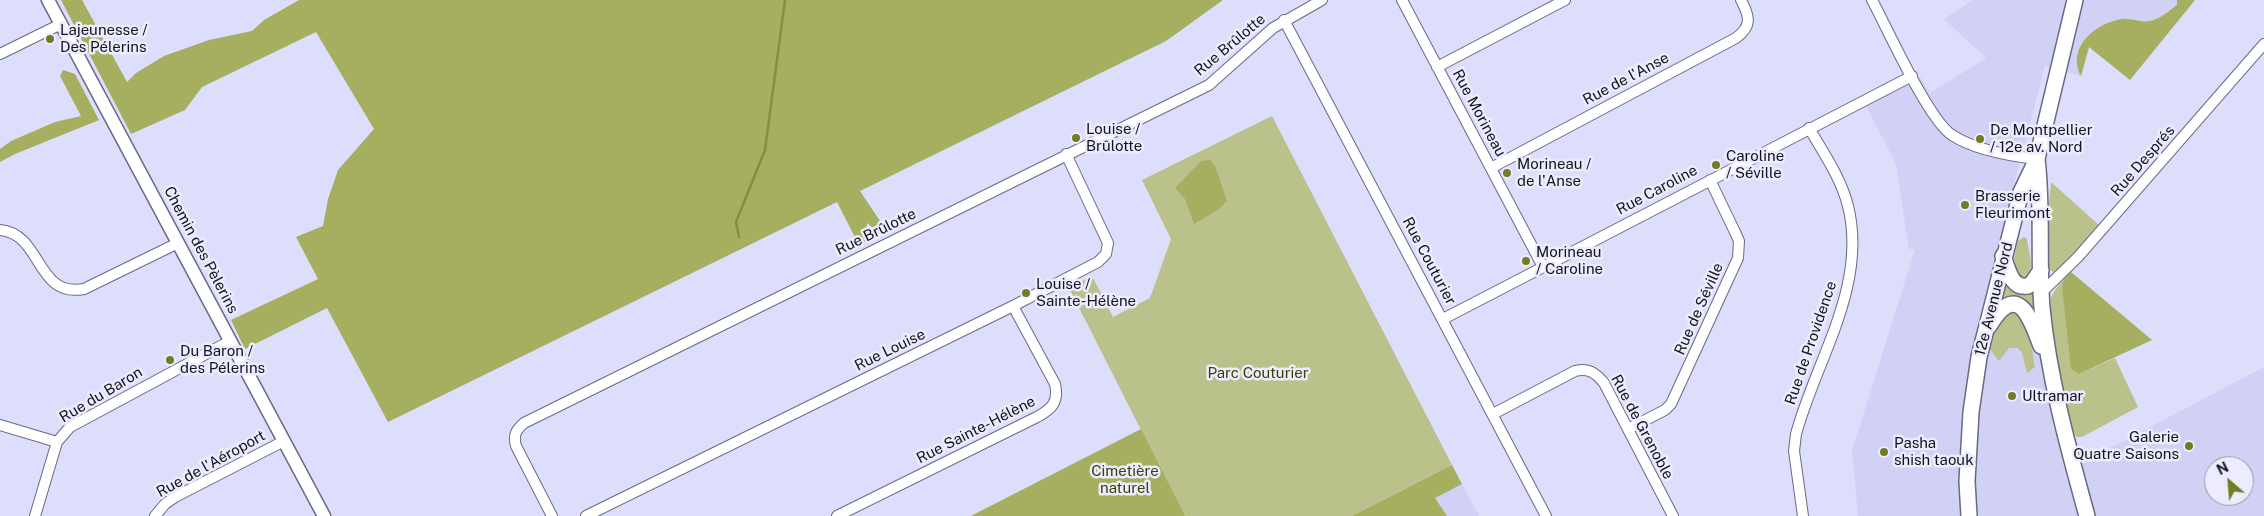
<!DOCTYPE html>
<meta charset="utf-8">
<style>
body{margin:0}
#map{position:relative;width:2264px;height:516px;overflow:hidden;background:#dddefb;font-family:"Public Sans",sans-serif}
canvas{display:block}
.north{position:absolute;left:2204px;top:456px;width:50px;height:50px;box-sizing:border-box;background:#ececfe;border:1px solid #9595a4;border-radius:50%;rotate:333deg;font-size:14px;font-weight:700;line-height:20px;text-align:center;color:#12131c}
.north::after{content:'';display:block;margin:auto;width:18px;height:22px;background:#747b25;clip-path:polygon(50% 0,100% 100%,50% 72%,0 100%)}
</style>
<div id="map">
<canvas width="2264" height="516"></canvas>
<div class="north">N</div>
</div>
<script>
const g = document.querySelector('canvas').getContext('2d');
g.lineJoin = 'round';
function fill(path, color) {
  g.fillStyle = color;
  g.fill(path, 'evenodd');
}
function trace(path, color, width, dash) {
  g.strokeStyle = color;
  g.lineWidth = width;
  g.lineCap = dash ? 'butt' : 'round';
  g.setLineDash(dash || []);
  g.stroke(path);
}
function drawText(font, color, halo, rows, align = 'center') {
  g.font = font + ' "Public Sans",sans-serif';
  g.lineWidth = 5;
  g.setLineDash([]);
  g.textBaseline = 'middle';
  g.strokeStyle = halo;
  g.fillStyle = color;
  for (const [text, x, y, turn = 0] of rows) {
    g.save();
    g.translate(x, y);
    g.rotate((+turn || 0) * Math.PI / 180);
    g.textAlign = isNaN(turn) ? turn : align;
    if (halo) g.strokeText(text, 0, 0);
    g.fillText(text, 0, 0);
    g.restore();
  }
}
fill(new Path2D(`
 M1973,0h222l-65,80 -41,-33 -8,29 -36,-10 -70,267 10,1 47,-14 42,147 190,-100v149h-406l-6,-65 63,-202h-6l-13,-85 -30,-58 54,-29 10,16 56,-35 -42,-39zM2214,466h30v30h-30z
 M1452,465l27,51h-127z`), '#d0d1f5');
fill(new Path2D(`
 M1272,116l180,349 -100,51h-381l170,-86 -72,-142 23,-12 21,41 37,-19 21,-59 -29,-59z
 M2051,182l49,44 -46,47 -6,-5v-54z
 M2024,237l3,2c2,15 11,38 -8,41l-8,-10 7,-29z
 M2005,276l27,14 5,31 -40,-16z
 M2064,279l-2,7 17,88 36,-16 23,49 -56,30h-5c-11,-12 -29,-122 -26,-139 2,-7 9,-14 13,-19z
 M2016,310l11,11 8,46 -8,6 -5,-20 -4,-5h-9l-10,13 -10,-13 9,-29z`), '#bac18b');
fill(new Path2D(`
 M61,0h21l45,82 9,-9 28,-17 45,-16 43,-9 12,-11 35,-20h924l-57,41 -306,150 22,33 -2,3 -7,1 -6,-5 -1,9 4,6 -3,4 -10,-1 -20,-39 -449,220 -61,-114 -82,41 -14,-29 87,-41 -22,-42 27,-11 5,-27 10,-29 36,-41 -58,-97 -114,55 -17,23 -54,24z
 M2177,0h18l-65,80 -41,-33 -8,29c-15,-29 15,-53 41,-57 9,-1 19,4 28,2 10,-2 19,-10 27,-16z
 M63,70l12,4 24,46 -84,34 -15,8v-13l11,-8 44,-19 26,-6 -21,-40z
 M1210,160l5,6 12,35 -8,8 -25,15 -9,-25 -10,-11 26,-27z
 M2071,272l81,68 -73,34 -8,-5 -9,-83 2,-7z
 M1141,429l44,87h-214z
 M1452,465l10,19 -27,14 12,18h-95z`), '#a6ae5f');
trace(new Path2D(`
 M739,237l-3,-15 29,-72 20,-150`), '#878e3e', 2.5);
const minor = new Path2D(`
 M1402,0l141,267
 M1872,0c15,28 57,121 80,135 21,14 59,21 85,24
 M1284,20l262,496
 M0,54l61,-30
 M1437,67l128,-67
 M1491,168l245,-130c16,-12 14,-21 5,-38
 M0,230c43,4 35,68 84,59l94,-46
 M2041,293l37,-36 186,-213
 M1443,319l469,-243
 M1493,414l82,-43c13,-3 20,1 29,12l69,133
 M0,425l57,17
 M1628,429l37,-19 6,-6 67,-146 1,-17 -4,-9 -25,-52
 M35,516l22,-74 13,-15 160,-86
 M155,516l10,-12 10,-7 109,-56
 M552,516l-36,-70c-3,-11 0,-16 8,-23l685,-338 64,-57 49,-28
 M586,516l427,-210 85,-44 8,-8 2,-11 -42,-89
 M837,516l200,-99c15,-8 22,-15 18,-33l-42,-78
 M1803,516l-9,-65 2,-17c20,-74 72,-148 52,-228 -7,-28 -25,-54 -39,-78`);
const tertiary = new Path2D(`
 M48,0l276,516`);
const secondary = new Path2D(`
 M2037,159c6,50 1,99 5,149 7,71 26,139 45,208
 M2003,256c5,13 8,33 25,30l5,-4 8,-12
 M1989,326c28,-46 41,-10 52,20
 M1969,516l-2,-35 4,-69 8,-55 42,-165 16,-33 38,-159`);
trace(minor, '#696983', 12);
trace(tertiary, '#696983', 15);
trace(secondary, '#696983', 18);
trace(minor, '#fff', 10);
trace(tertiary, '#fff', 12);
trace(secondary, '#fff', 15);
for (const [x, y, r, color] of [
 [50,39,5,"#747b25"],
 [1076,138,5,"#747b25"],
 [1980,139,5,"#747b25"],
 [1716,165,5,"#747b25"],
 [1507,173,5,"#747b25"],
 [1965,205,5,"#747b25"],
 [1526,261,5,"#747b25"],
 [1026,293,5,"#747b25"],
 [170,360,5,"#747b25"],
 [2012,396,5,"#747b25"],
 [2189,446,5,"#747b25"],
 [1884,452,5,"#747b25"]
]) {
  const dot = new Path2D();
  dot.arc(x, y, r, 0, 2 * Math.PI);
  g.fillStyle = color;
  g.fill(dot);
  trace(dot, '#ececfe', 2);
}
drawText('15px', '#12131c', '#ececfe', [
 ["Lajeunesse /",60,30],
 ["Des Pélerins",60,47],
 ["Louise /",1086,129],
 ["Brûlotte",1086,146],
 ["De Montpellier",1990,130],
 ["/ 12e av. Nord",1990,147],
 ["Caroline",1726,156],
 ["/ Séville",1726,173],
 ["Morineau /",1517,164],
 ["de l'Anse",1517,181],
 ["Brasserie",1975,196],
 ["Fleurimont",1975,213],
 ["Morineau",1536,252],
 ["/ Caroline",1536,269],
 ["Louise /",1036,284],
 ["Sainte-Hélène",1036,301],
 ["Du Baron /",180,351],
 ["des Pélerins",180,368],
 ["Ultramar",2022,396],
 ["Galerie",2179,437,"right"],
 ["Quatre Saisons",2179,454,"right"],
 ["Pasha",1894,443],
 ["shish taouk",1894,460]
], 'left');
drawText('15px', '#12131c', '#ececfe', [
 ["Rue Brûlotte",1230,45,-40],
 ["Rue de l'Anse",1626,79,-28],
 ["Rue Morineau",1479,113,62],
 ["Rue Després",2143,161,-49],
 ["Rue Caroline",1657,190,-28],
 ["Rue Brûlotte",876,232,-26],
 ["Chemin des Pèlerins",201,250,62],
 ["Rue Couturier",1429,261,62],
 ["12e Avenue Nord",1994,299,-76],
 ["Rue de Séville",1699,309,-66],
 ["Rue de Providence",1811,343,-71],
 ["Rue Louise",890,350,-26],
 ["Rue du Baron",101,395,-31],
 ["Rue de Grenoble",1642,427,62],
 ["Rue Sainte-Hélène",976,430,-27],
 ["Rue de l'Aéroport",211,464,-29]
]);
drawText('15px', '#3b3f00', '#ececfe', [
 ["Parc Couturier",1258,373],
 ["Cimetière",1125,471],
 ["naturel",1125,488]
]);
</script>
